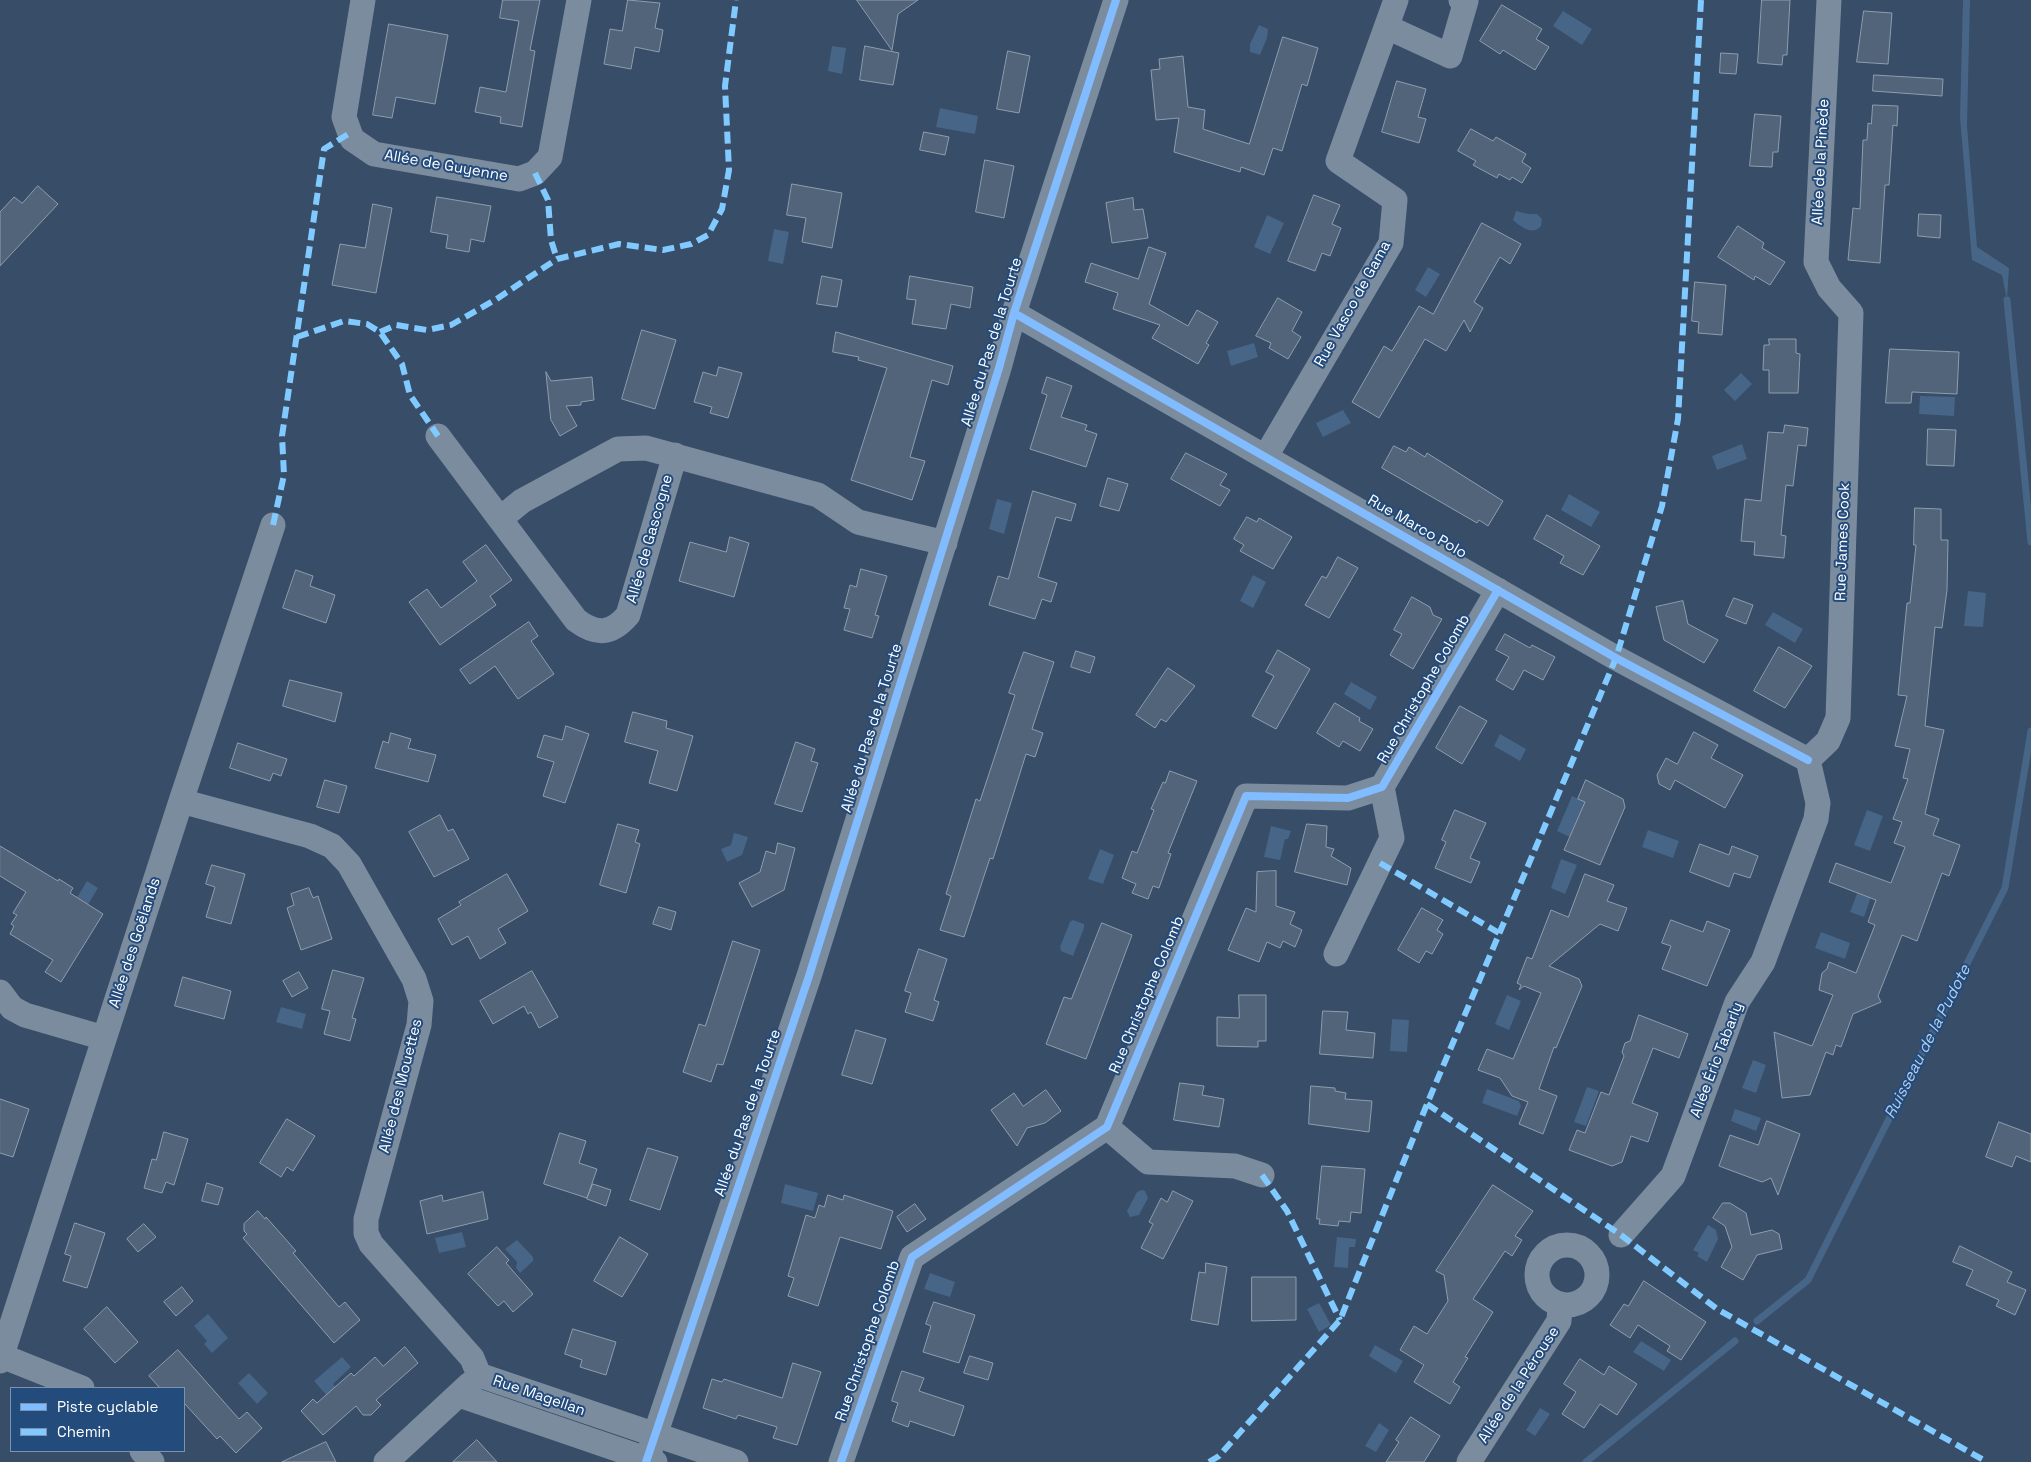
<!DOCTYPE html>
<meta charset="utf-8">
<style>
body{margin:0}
#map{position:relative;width:2031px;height:1462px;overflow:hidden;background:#374d68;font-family:"Space Grotesk",sans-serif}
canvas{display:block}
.legend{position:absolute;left:10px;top:1387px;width:175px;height:65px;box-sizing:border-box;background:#234b7c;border:1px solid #7b93b0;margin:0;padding:6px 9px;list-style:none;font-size:15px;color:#fff}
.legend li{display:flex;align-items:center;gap:10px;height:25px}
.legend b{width:25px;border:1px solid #7b93b0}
</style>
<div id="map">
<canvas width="2031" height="1462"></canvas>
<ul class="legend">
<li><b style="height:6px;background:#80bcff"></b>Piste cyclable</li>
<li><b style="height:6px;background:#80caff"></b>Chemin</li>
</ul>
</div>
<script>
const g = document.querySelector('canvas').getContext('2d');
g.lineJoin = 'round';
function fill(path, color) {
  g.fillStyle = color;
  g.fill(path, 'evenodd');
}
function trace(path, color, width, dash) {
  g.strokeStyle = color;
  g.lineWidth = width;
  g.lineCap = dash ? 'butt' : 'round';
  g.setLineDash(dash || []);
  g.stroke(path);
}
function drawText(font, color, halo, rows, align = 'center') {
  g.font = font + ' "Space Grotesk",sans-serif';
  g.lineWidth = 4;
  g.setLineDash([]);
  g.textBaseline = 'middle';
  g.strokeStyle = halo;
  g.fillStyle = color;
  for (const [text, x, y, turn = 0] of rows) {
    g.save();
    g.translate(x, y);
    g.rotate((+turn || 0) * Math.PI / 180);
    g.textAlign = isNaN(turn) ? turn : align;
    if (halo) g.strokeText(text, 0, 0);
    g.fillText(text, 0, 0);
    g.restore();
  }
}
fill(new Path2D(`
 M1963,0h7l-3,126 10,121 32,21 -2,32 -5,-25 -30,-15 -12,-143z
 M1563,11l29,18 -10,16 -29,-19z
 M1259,25l9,4 -1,9 -7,17 -10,-3v-8z
 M832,46l14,2 -4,26 -14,-3z
 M940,108l38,8 -3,18 -39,-7z
 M1516,211l12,3h9l5,5 -1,7c-8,10 -20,1 -28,-6z
 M1267,215l17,8 -14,31 -16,-7z
 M774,229l15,3 -6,32 -15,-3z
 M1428,267l12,7 -14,23 -11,-7z
 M1254,343l4,14 -27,9 -4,-15z
 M1741,373l11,11 -17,17 -11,-11z
 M1920,396l35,1 -1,19 -35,-2z
 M1343,410l8,13 -28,14 -7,-14z
 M1742,444l5,15 -30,11 -5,-14z
 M1569,494l31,18 -9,15 -30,-17z
 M997,499l15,4 -8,31 -15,-5z
 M1253,575l13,7 -13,26 -13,-7z
 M1968,591l18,2 -3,34 -19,-1z
 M1773,612l30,17 -8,14 -30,-18z
 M1351,682l26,15 -7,13 -26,-16z
 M1500,734l26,15 -6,12 -26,-15z
 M1572,796l13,6 -15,35 -13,-6z
 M1867,810l16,6 -13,35 -16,-6z
 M1271,826l20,5 -3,8h-3l-5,21 -16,-3z
 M1648,830l31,11 -6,17 -31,-11z
 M734,833l14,4 -6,18 -15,7 -6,-13 10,-4z
 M1100,849l14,6 -11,29 -15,-5z
 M1561,859l16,6 -12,29 -14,-6z
 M87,881l11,7 -17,28 -11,-7z
 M1860,886l13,5 -9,26 -14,-5z
 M1073,920l11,4v4l-11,28 -12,-5 -1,-4 10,-25z
 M1821,932l29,11 -5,16 -30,-11z
 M1507,995l14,6 -12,29 -14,-6z
 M281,1007l25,7 -4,15 -26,-7z
 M1392,1019l17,1 -2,32 -17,-1z
 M1753,1060l13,5 -10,28 -14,-5z
 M1587,1087l12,4 -13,35 -12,-4z
 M1487,1089l32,12 2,5 -4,10 -35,-13z
 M1735,1109l26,9 -5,13 -25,-10z
 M785,1184l33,9 -5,18 -32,-8z
 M1142,1190l3,1 3,7 -9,17 -9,2 -3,-6 10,-19z
 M1708,1225l8,5 2,9 -11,23 -10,-6 2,-3 -6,-3z
 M462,1232l4,15 -27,6 -4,-15z
 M1337,1237l19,2 -1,8h-6l-1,21 -14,-1z
 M517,1240l16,17v4l-13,12 -4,-5 1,-6 -12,-13z
 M930,1273l25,9 -5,15 -26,-8z
 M1319,1303l12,22 -12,7 -12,-23z
 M208,1314l20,24 -16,15 -8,-9 3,-3 -13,-15z
 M1641,1341l30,19 -7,11 -31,-19z
 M1375,1345l28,16 -7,12 -27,-17z
 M342,1357l9,10 -18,17 5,6 -9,8 -15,-17z
 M249,1373l19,20 -11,11 -19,-21z
 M1540,1408l10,6 -15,22 -9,-6z
 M1379,1423l10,7 -13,22 -11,-6z`), '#476587');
trace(new Path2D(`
 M2007,300l24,242
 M1757,1321l51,-41 197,-392 26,-157
 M1586,1462l149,-121`), '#476587', 7);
const building = new Path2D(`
 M503,0h37l-10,50 5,1 -13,76 -22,-4 1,-6 -26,-5 5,-25 26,5 13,-71 -19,-3z
 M628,0l32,3 -5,25 8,2 -4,22 -24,-5 -4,22 -27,-5 6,-35 12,2z
 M857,0h61l-20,14 -6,36z
 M1762,0h28l-3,55h-4l-1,10 -24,-2z
 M1502,5l40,24 -6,10 13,8 -14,23 -32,-20 -3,4 -20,-13z
 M1864,11l28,2 -4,51 -31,-2z
 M389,24l59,11 -13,69 -39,-7 -4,21 -19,-3z
 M1283,37l35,11 -11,38 -5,-2 -20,67 -9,-3 -9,27 -23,-8 -1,5 -66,-20 5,-34 -23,2 -5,-50 9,-1 -1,-10 24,-3 5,51 17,3 -2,19 46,15z
 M865,46l34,7 -6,32 -33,-5z
 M1008,51l22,5 -11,57 -22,-4z
 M1721,53l17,1 -2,20 -16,-1z
 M1874,75l69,4 -1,17 -69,-5z
 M1397,81l29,8 -8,28 8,2 -7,24 -37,-11z
 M1873,105l25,1 -1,20 -4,-1 -4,60h-4l-5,78 -32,-3 5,-52 7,1 3,-69h4l1,-17 3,1z
 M1755,114l26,2 -3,36h-5l-1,15 -22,-1z
 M1471,129l22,12 3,-4 30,17 -4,8 9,6 -9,15 -10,-6 -2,3 -11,-6 -2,4 -24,-13 3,-4 -18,-10z
 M924,132l25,5 -4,18 -25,-5z
 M985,160l29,6 -10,52 -28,-6z
 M792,184l50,9 -10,55 -30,-6 4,-24 -19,-3z
 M38,186l20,18 -58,62v-54l14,-15 8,6z
 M1314,195l26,10 -8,19 9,4 -11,28 -8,-3 -7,18 -27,-10z
 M437,197l54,9 -7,36 -13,-3 -2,13 -23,-4 2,-13 -17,-3z
 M1133,198l1,12 9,-1 5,29 -36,5 -6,-40z
 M373,204l19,4 -16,85 -44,-8 8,-41 25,4z
 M1919,214l22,1 -1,23 -22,-2z
 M1482,223l39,21 -11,20 -10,-7 -26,45 9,6 -13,24 -6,-12 -18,31 -21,-12 -46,79 -27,-16 32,-56 8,5 27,-45 14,8z
 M1738,226l26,17 -2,5 23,14 -15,23 -15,-9 -1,4 -36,-23z
 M1149,247l17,6 -17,51 39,22 9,-16 21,12 -12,21 3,2 -11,19 -46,-26 8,-13 -47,-16 5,-16 -33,-11 6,-19 47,16z
 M822,276l20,4 -5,27 -20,-3z
 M910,276l63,11 -3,21 -19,-4 -5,25 -34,-5 4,-24 -9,-1z
 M1695,282l31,3 -4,50 -24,-2 1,-11 -7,-1z
 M1278,298l24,14 -10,19 9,6 -13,22 -19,-11 2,-5 -15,-7z
 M642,330l34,10 -21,69 -33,-10z
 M836,332l117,34 -5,19 -16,-5 -22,77 15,4 -13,39 -61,-20 36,-112 -29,-8 1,-3 -26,-5z
 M1769,339h27v14l4,1 -2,39h-29v-23h-6l1,-25h5z
 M1890,349l69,3 -2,42 -45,-2 -1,11h-25z
 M719,367l23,6 -14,45 -18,-5 2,-6 -18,-5 9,-30 13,4z
 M546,372l5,9 41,-4 2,23 -13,2v3l-15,1 11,20 -17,10 -9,-16z
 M1047,377l25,9 -11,31 26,8 -2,5 12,4 -11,33 -56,-18 17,-54 -5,-2z
 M1785,425l23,3 -2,18 -8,-1 -5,41 -7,-1 -5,50 5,1 -2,22 -30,-3 1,-13 -14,-1 4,-42 16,2 7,-69 15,1z
 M1928,429l28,1 -2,36 -27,-1z
 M1394,446l12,6 3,-5 16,10 2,-4 76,48 -15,25 -9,-6 -2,3 -95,-55z
 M1186,453l41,21 -7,11 10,5 -10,16 -49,-27z
 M1108,478l20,6 -9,27 -19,-5z
 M1033,491l43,13 -5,17 -15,-4 -18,60 19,6 -6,19 -9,-3 -7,20 -46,-14 9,-29 10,3z
 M1915,508l26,1v31h7l-1,50 -5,38 -7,-1 -10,99 19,4 -19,84 14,5 -6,16 27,10 -11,31 -7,-3 -25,68 -15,-6 -24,61 3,6 -28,12 -12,33 -5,-2 -3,10 -7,-3 -16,43 -28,3 -8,-66 38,14 21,-51 -14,-5 3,-17 5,-4 2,-7 27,11 19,-48 -7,-3 8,-22 -47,-18 7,-19 55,20 14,-36 -11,-4 8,-21 -9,-3 15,-40 -5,-1 7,-29 -15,-3 12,-50 -9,-1 9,-92h3l6,-58h-2z
 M1547,515l53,31 -17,29 -23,-12 4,-7 -30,-17z
 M1247,517l10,5 2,-4 33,19 -19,32 -33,-18 4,-6 -10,-6z
 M730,537l19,6 -15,54 -55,-16 11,-39 36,10z
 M486,545l26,35 -22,16 6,9 -56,40 -31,-43 18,-13 14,19 36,-27 -14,-19z
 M1338,557l20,11 -29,50 -24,-13 17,-29 4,2z
 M861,569l26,7 -12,39 4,1 -7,22 -28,-8 6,-21 -6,-1 6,-23 6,2z
 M296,570l17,6 -3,10 25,9 -9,28 -43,-15z
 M1412,597l18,10 3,8 9,4 -29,50 -23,-14 12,-21 -8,-4z
 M1734,598l19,7 -7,19 -20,-8z
 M1683,601l5,23 30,16 -14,23 -40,-23 -8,-33z
 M529,622l9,14 -7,5 23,33 -36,25 -23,-33 -25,18 -10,-14z
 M1505,634l25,14 2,-3 23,12 -12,23 -19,-10 -11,20 -17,-10 13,-23 -13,-7z
 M1779,647l33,19 -27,42 -31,-17z
 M1278,650l32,19 -34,60 -24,-13 22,-40 -8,-4z
 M1076,651l19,6 -5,16 -19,-6z
 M1024,652l30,10 -22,67 11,4 -8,24 -9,-3 -33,105 -3,-1 -26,79 -24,-7 11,-34 -5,-2 30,-95 4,2 35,-106 -6,-2z
 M1168,668l27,18 -29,36 -5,-3 -6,9 -19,-13z
 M290,680l52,13 -7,29 -52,-16z
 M1335,703l25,15 -1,3 14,8 -13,22 -17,-10 -4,6 -22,-14z
 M1460,706l27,15 -25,43 -26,-16z
 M633,712l34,9 -1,7 27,8 -16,55 -28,-8 9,-32 -33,-9z
 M566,726l23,8 -24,69 -22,-7 11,-34 -17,-5 7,-22 18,5z
 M1694,732l24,13 -7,13 32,17 -18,33 -50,-28 -5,10 -11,-6 -2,-9 9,-17 11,6z
 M391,733l20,6 -3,9 28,7 -8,27 -53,-14 8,-27 5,2z
 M796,742l19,7 -4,12 7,2 -16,49 -27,-8z
 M238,743l49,16 -6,17 -8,-3 -3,8 -40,-13z
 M1170,771l27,10 -29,72 3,1 -12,34 -6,-2 -5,13 -16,-6 4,-9 -14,-6 10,-27 5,2 17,-43 -3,-1 12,-27 2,1z
 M325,780l22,6 -8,27 -22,-6z
 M1586,780l37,19 2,8 -25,58 -36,-15 21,-48 -7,-3z
 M1455,810l31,13 -16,35 10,4 -9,21 -36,-15 11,-26 -4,-2z
 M440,815l8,16 5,-2 16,30 -35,18 -25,-45z
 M618,824l21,6 -4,12 5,2 -14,49 -26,-8z
 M1307,824l20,2 -1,21 8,2 -3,7 20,12 -4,17 -52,-13z
 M778,843l17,5 -11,42 -32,17 -13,-24 21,-11 6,-21 9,3z
 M1700,844l29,11 3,-9 26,10 -8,22 -16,-5 -5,14 -39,-15z
 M0,846l58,35 1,-2 14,9 -3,5 33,21 -42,68 -16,-10 8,-12 -43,-26 4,-8 -3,-2 6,-9 -4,-2 13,-21 -26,-16z
 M212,865l33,9 -14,50 -25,-7 9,-30 -9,-3z
 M1276,871v35l19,6 -5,12 12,6 -7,17 -12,-6 -3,7 -13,-6 -8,20 -31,-12 18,-42 10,4 1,-40z
 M507,874l21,37 -30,18 8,14 -26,16 -12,-23 -16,9 -14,-26 23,-14 -2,-3z
 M1585,874l29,11 -7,16 20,7 -9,23 -18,-7 -51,42 30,13 3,7 -26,62 -2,-1 -15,42 18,7 -14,38 -24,-10 9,-22 -16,-6 -12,-18 -22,-8 9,-21 26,10 28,-66 -17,-7 -5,4 2,-5 -4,-2 10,-26 5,2 19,-49 17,7z
 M309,888l4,10 5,-2 14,43 -31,11 -14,-42 7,-3 -3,-11z
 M659,907l17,5 -5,18 -18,-6z
 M1422,908l21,12 -6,10 6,4 -11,20 -6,-3 -7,12 -21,-13z
 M1671,920l32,12 4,-11 23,9 -23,56 -45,-17 9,-23 -9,-3z
 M1102,923l30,12 -46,124 -40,-15 18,-47 7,2z
 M733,941l27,9 -37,115 -6,-1 -6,18 -28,-10 16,-48 6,2z
 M919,949l28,10 -13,41 5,2 -6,19 -28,-9 6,-19 -6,-2z
 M333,970l31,8 -12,40 4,1 -6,22 -26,-7 6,-23 -8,-2z
 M532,971l26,46 -19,11 -8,-16 -3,2 -4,-8 -31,18 -13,-23z
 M299,972l9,16 -16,9 -9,-16z
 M183,977l48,14 -7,28 -49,-13z
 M1239,995h27v46h-8v6l-41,-1v-29l22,1z
 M1323,1011l25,1 -2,18 29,3 -2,25 -53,-4z
 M1639,1015l49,19 -9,24 -26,-10 -21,55 26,10 -10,29 -17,-6 -9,26 -10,4 -43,-16 8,-20 8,3 16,-41 8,3 15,-39 -2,-4 3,-9 5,-2z
 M856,1030l30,9 -14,45 -30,-9z
 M1180,1083l24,3 -2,9 22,4 -5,28 -45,-7z
 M1311,1086l24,2v3l11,2 -1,6 27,2 -3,31 -60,-8z
 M1046,1090l15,21 -16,12 -18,5 -10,18 -26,-36 23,-17 9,13z
 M0,1099l29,10 -16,48 -13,-4z
 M287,1119l28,17 -22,35 -6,-4 -6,10 -21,-14z
 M1767,1121l33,13 -22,61 -7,-17 -9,4 -43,-16 11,-31 28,10z
 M1999,1122l32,12v28l-15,-6 -4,11 -26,-10z
 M164,1132l24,7 -14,46 -8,-3 -4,11 -18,-5 8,-29 4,1z
 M560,1133l26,8 -7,22 18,6 -10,29 -43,-14z
 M648,1148l30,9 -18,53 -30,-10z
 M1322,1166l43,3 -4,44 -10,-1 -1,10 -11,-1 -1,5 -19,-2 1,-5h-3z
 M207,1183l16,5 -5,17 -16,-4z
 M593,1184l18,6 -5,16 -19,-7z
 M1493,1185l40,26 -18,25 7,4 -10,16 -7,-5 -32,48 20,13 -28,45 3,1 -15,24 7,5 -10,17 -36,-22 10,-17 -24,-15 14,-24 13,8 21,-33 -4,-26 -8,-4z
 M1173,1191l20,10 -30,58 -22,-11 12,-24 -4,-2 12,-24 6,4z
 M483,1192l5,27 -61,15 -7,-33 22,-6 1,6z
 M828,1195l15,5 1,-5 49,16 -12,38 -41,-12 -22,69 -30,-10 6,-18 -6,-2 18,-61 9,3 4,-13 5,2z
 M1723,1203h7l16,10 5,22 21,-5 7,4 3,15 -25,6 -14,25 -22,-13 11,-20 -7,-21 -12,-8z
 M915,1204l11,15 -19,13 -10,-15z
 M258,1211l7,8 1,-2 30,34 -3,2 46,54 6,-5 15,18 -26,23 -91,-105 4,-4 -3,-3v-7z
 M75,1223l30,10 -18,55 -24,-7 8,-25 -6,-2z
 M144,1224l12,13 -18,15 -11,-13z
 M620,1237l28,17 -26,43 -28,-16z
 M1960,1246l52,26 -5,10 19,8 -11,25 -19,-9 3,-6 -33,-15 7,-15 -20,-8z
 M497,1247l12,13 -3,3 27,31 -20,18 -9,-11 -6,5 -30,-32z
 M1206,1263l21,4 -9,58 -27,-5 8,-48 6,1z
 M1252,1277h44v43l-44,1z
 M1644,1281l62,41 -25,38 -14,-9 3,-5 -32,-21 -8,13 -20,-13 14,-21 4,2z
 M182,1287l11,14 -17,15 -12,-14z
 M934,1302l41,13 -16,48 -36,-11 8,-26 -5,-2z
 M107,1307l31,35 -23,21 -31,-34z
 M573,1329l43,13 -10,33 -26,-8 2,-7 -17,-6z
 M405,1347l13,16 -42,37 5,5 -10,10h-8l-7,-9 -33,29 -22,-24 12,-12 4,4 34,-30 3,3 21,-19 8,9z
 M178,1350l61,69 8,-7 15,16 -26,25 -16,-17 -3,3 -33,-36v-15h-24l-11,-12z
 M970,1356l23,7 -5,17 -24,-7z
 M1580,1359l24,16 5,-9 28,18 -20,31 -17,-11 -16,24 -22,-14 14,-22 -12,-8z
 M793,1363l28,9 -24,73 -24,-7 4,-11 -39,-12 -2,4 -33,-11 9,-29 10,3 2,-3 58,19z
 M902,1371l22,7 -5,13 45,15 -10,30 -44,-15 -2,6 -16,-6 6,-18 -6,-2z
 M1411,1417l29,19 -16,26h-38l13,-20 -3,-2z
 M477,1440l20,22h-44z
 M326,1442l10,20h-54z`);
fill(building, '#52647a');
trace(building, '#8f9dad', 1);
trace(new Path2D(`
 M363,0l-19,117 8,22 22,15 145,25 16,-6 15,-16 29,-157
 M1387,27l63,29 16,-55 -5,-1
 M1014,313l602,345 192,102
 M438,436l62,83
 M675,455l-47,160c-17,20 -32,20 -52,5l-76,-101 22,-18 96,-52 28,-1 172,47 40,27 87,21
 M1266,456l125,-213 4,-43 -57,-39 58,-161
 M1808,760l20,-19 10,-23 13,-405 -22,-25 -13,-26 13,-262
 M181,801l129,35 22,10 17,18 65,115 7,22 -2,24 -53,194v14l5,11 101,114 7,17
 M1336,954l56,-116 -10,-51
 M0,992l12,16 13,7 79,23
 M1107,1127l41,35 87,4 27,9
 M1621,1235l52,-59 64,-174 26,-40 53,-143 2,-16 -10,-43
 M1537 1275a30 30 0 1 1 60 0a30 30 0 1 1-60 0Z
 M2,1356l80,32
 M0,1361l181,-560 92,-276
 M479,1375l257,87
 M459,1395l196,67
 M142,1451l10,11
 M386,1462l84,-78
 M646,1462l163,-486 190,-608 15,-55 102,-313
 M841,1462l71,-205 195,-130 139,-331 102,2 34,-11 116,-197
 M1469,1462l90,-141 1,-16`), '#7c8c9f', 25);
trace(new Path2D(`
 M535,173l13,27 3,40 6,19
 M380,332l16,-7 31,5 24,-5 44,-25 62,-41 62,-15 44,6 28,-6 17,-9 14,-26 7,-39 -4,-84 11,-86
 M297,337l47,-16 23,3 13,8 22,32 8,31 28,41
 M273,525l11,-50 -2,-39 42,-287 26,-16
 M1380,863l119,70
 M1427,1104l194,131 96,74 270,153
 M1262,1175l25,36 53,109
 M1209,1462l10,-6 121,-136 87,-216 189,-446 46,-152 16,-87 23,-419`), '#80caff', 6, [12, 6]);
trace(new Path2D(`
 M1014,313l602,345 192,102
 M646,1462l163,-486 190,-608 15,-55 102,-313
 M841,1462l71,-205 195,-130 139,-331 102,2 34,-11 116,-197`), '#80bcff', 8);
drawText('15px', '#fff', '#234b7c', [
 ["Allée de la Pinède",1821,162,-87],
 ["Allée de Guyenne",446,166,10],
 ["Rue Vasco de Gama",1353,304,-61],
 ["Allée du Pas de la Tourte",992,342,-73],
 ["Rue Marco Polo",1417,527,30],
 ["Allée de Gascogne",650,539,-74],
 ["Rue James Cook",1843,542,-88],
 ["Rue Christophe Colomb",1424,689,-60],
 ["Allée du Pas de la Tourte",872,728,-73],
 ["Allée des Goëlands",135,943,-72],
 ["Rue Christophe Colomb",1147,995,-67],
 ["Allée Éric Tabarly",1717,1060,-69],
 ["Allée des Mouettes",401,1086,-76],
 ["Allée du Pas de la Tourte",748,1113,-71],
 ["Rue Christophe Colomb",868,1341,-71],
 ["Allée de la Pérouse",1519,1385,-57],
 ["Rue Magellan",539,1396,19]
]);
drawText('italic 16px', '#b1ceed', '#234b7c', [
 ["Ruisseau de la Pudote",1928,1042,-63]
]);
</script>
